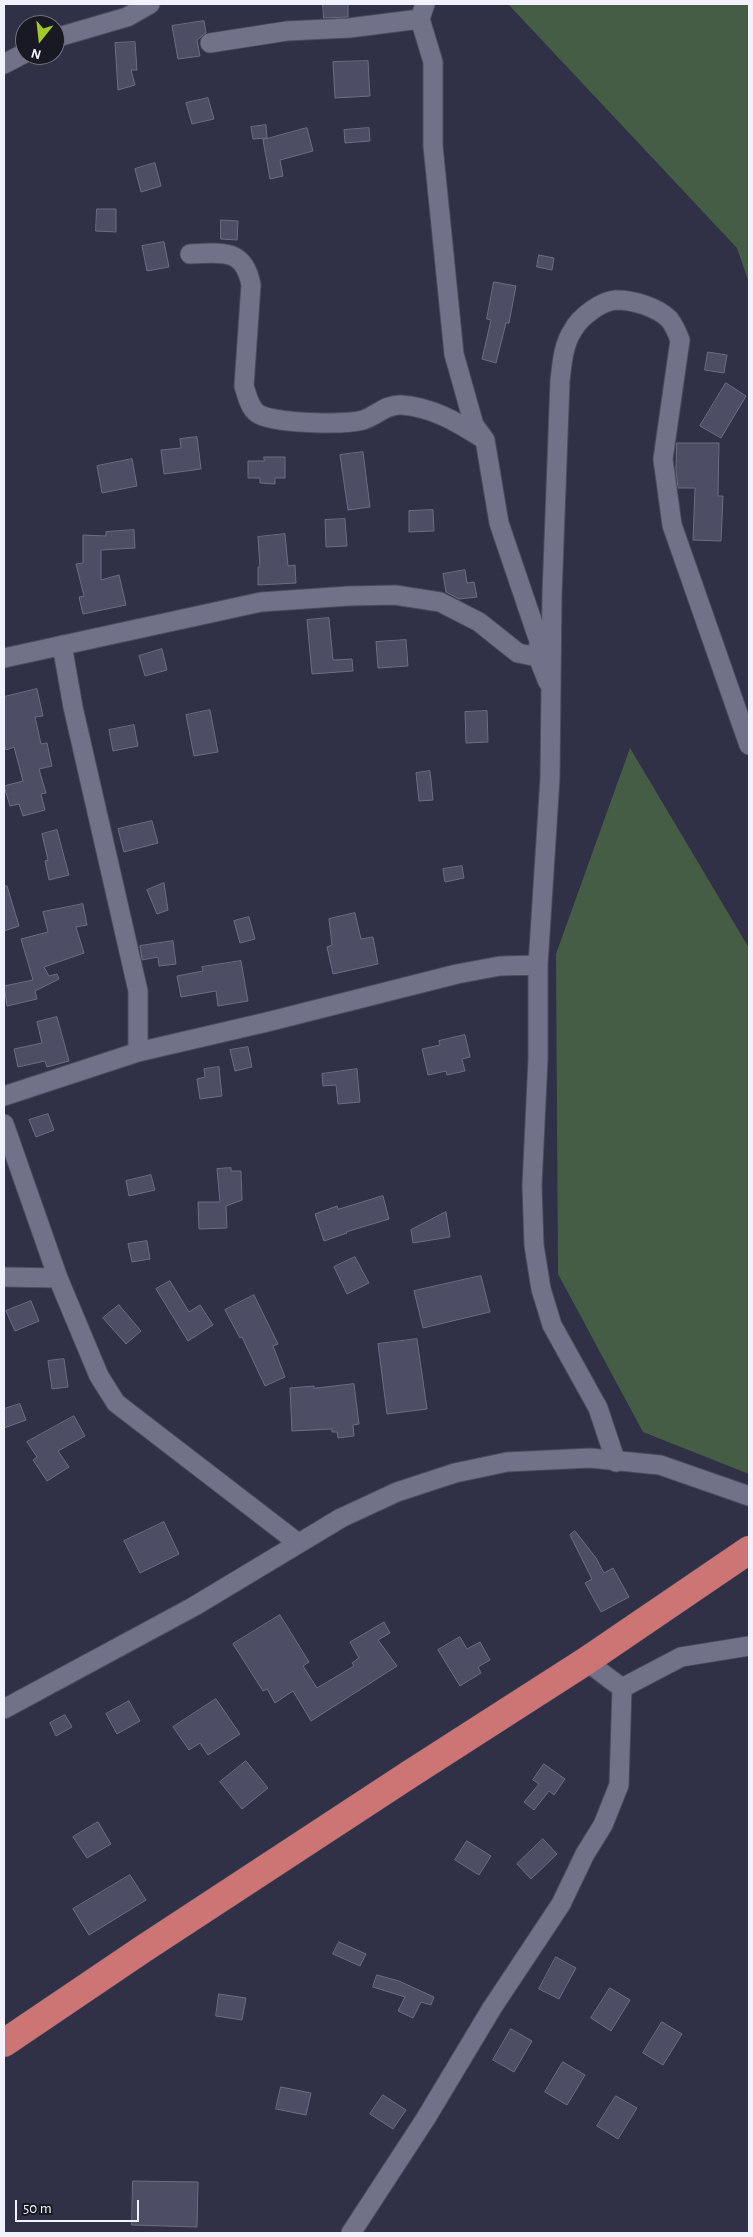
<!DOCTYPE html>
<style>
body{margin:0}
#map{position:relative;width:753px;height:2237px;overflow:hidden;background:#303046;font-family:"Alegreya Sans",sans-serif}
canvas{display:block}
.frame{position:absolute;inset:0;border:5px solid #f1f2fe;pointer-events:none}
.north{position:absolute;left:15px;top:15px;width:50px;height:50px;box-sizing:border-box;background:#191923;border:1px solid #6f707b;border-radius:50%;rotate:196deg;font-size:14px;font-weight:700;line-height:20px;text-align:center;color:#f1f2fe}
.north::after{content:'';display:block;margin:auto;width:18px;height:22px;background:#a2c928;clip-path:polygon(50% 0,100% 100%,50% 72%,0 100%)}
.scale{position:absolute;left:15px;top:2200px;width:124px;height:22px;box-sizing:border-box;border:2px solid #f1f2fe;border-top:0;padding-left:6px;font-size:15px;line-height:18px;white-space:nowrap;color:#f1f2fe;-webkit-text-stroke:4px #191923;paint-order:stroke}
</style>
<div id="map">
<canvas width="753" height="2237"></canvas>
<div class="frame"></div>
<div class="north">N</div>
<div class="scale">50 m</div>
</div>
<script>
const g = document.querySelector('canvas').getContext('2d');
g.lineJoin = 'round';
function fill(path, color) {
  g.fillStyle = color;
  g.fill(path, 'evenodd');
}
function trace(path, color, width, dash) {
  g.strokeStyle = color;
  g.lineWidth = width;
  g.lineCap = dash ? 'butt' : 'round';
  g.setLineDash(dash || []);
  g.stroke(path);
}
fill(new Path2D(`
 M508,4h241v279l-12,-35z
 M630,748l119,200v526l-106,-42 -85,-158 -2,-320z`), '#465d45');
const building = new Path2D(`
 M323,4h25v13l-24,1z
 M204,21l2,12 -9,7 3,16 -22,3 -6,-33z
 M135,42l2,28h-6l4,15 -17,5 -3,-47z
 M368,61l2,35 -35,2 -2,-36z
 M208,98l6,21 -22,5 -6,-21z
 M266,125l1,13 -14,1 -2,-12z
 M307,128l6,23 -33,9 3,16 -13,3 -7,-39z
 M369,128l1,13 -25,2 -1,-13z
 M155,163l6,23 -20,6 -6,-23z
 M97,209h19v23l-20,-1z
 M221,220l17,1 -1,19 -16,-1z
 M164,242l5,25 -22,4 -5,-25z
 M539,255l15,3 -2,12 -15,-3z
 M494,282l22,4 -7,37h-3l-10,40 -14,-4 9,-39 -4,-1z
 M708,352l19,3 -3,18 -19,-3z
 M726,383l20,13 -25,42 -21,-12z
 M197,437l4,32 -37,5 -3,-24 20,-2 -1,-9z
 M677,443h42l-1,53h5l-2,45 -28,-1 2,-52h-17l-2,-18z
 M363,452l7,55 -22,3 -8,-55z
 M264,457h21v21h-10v6l-15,-1v-5h-12v-17h16z
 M132,459l5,27 -35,7 -5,-27z
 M433,510l1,21 -25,1v-21z
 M345,519l2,27 -21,1 -1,-27z
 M134,530l1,18 -34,2v30l18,-5 7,30 -43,9 -4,-17 5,-1 -8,-32 7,-1v-28l23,1v-4z
 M285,534l3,32 7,-1 1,18 -38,2v-18h2l-2,-30z
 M465,570l2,13 7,-1 3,15 -18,2 -13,-7 -3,-18z
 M329,618l4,42 19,-1 1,12 -41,3 -5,-54z
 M406,640l2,26 -30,2 -2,-26z
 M162,649l5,21 -22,6 -6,-20z
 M37,689l6,27 -8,1 6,27 6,-1 5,23 -13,3 7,24 -5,1 4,16 -22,6 -4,-12 -9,2 -6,-20 19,-5 -9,-34 -8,3 -2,-8v-45z
 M210,710l8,42 -24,4 -8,-41z
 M487,711l1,31 -22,1 -1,-31z
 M134,725l4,21 -25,5 -4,-21z
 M430,771l3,29 -14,1 -3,-28z
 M152,821l6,22 -34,9 -6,-23z
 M57,830l12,45 -20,5 -4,-19 3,-1 -6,-26z
 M462,866l2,12 -19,4 -2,-13z
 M164,883l4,27 -11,4 -10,-24z
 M7,886l12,40 -15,5v-44z
 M83,904l4,21 -11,2 8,26 -40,14 5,9 8,-2 2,5 -24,12 2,8 -30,7 -3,-20 29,-6 -12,-41 27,-7 -5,-20z
 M355,913l6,26 12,-2 5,27 -45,10 -6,-27 5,-2 -3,-26z
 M249,917l6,22 -15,4 -6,-22z
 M173,941l3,23 -17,2 -1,-9 -16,3 -2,-14z
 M241,961l7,40 -30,5 -2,-15 -35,6 -4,-21 26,-5 -1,-4z
 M57,1017l12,44 -22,6 -2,-6 -27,6 -4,-18 28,-6 -5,-21z
 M465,1035l5,22 -8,2 3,12 -18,4 -1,-4 -18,4 -6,-26 18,-4 -1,-4z
 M248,1047l4,20 -17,4 -5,-21z
 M219,1067l3,29 -22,3 -3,-20 8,-2 -1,-8z
 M357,1069l3,33 -22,2 -2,-19 -13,1 -1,-12z
 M48,1114l6,16 -18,7 -7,-17z
 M231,1168v3h10l1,29 -16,6 1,22 -28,1 -1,-27h22l-3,-33z
 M151,1175l4,15 -26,6 -3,-15z
 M383,1196l6,23 -43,13 1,1 -23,8 -9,-27 22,-8 1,3z
 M446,1212l4,25 -37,6 -2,-13z
 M147,1241l3,18 -18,3 -4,-18z
 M355,1257l14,26 -22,11 -13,-27z
 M481,1276l9,36 -67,16 -9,-37z
 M170,1281l19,31 11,-7 13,20 -25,16 -32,-52z
 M254,1295l24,49 -5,2 12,31 -20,9 -23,-49 -2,1 -15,-28z
 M31,1301l8,20 -24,10 -9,-20z
 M119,1305l22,26 -15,13 -23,-26z
 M417,1339l10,70 -40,5 -9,-70z
 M64,1359l4,28 -16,2 -4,-28z
 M354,1384l5,40 -6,1 1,11 -16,2 -1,-6h-5v-3l-40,2 -2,-43 24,-2v2z
 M20,1404l6,16 -22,8v-19z
 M74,1416l11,20 -27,15 11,16 -22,14 -14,-21 4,-3 -10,-15z
 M164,1522l15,32 -39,19 -16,-32z
 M575,1531l21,27 8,15 9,-5 16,29 -28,15 -16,-29 7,-4 -22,-44z
 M280,1615l29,47 -6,4 14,22 37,-22 -2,-3 7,-5 -9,-16 34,-20 6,11 -12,7 19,26 -86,55 -18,-30 -18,12 -8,-14 -4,2 -30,-47z
 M460,1637l7,12 13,-7 10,18 -12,7 3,6 -21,13 -22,-36z
 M216,1699l24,35 -32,21 -8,-12 -11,7 -16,-23z
 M129,1701l11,20 -23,13 -11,-20z
 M65,1715l7,12 -16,9 -6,-13z
 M246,1761l22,27 -26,21 -22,-27z
 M544,1764l21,15 -11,16 -5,-4 -15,19 -10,-8 15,-18 -6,-4z
 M98,1822l13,22 -24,14 -14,-21z
 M543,1839l14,15 -26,25 -14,-15z
 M467,1841l24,15 -12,19 -24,-15z
 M130,1875l16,25 -57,35 -16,-26z
 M339,1942l27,12 -6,12 -27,-12z
 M556,1957l20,11 -17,31 -20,-10z
 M377,1975l22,6 35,16 -3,8 -10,-3 -8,16 -15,-7 7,-14 -32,-10z
 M610,1988l20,12 -19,31 -20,-13z
 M219,1994l27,4 -4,22 -26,-4z
 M662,2022l20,12 -19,31 -20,-12z
 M511,2029l21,12 -18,31 -21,-12z
 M563,2062l22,13 -18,30 -22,-13z
 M281,2087l30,6 -5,22 -30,-6z
 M383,2095l23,15 -13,19 -23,-15z
 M616,2096l21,12 -19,31 -21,-13z
 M133,2181l65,1 -1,45 -65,-2z`);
fill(building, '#4d4d65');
trace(building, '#6c6d85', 1);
const street = new Path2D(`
 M425,4l-5,15 13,43v84l21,208 20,71 11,15 14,83 40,118 -1,16 10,25
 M55,38l72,-21 23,-13
 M210,43l77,-12 62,-3 71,-9
 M4,64l21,-11
 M190,254c31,-1 54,-7 61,31l-7,101c3,9 5,21 13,27 14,11 88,12 106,7 13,-4 23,-16 38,-15 31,2 56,17 81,33
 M62,645l11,62 65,284v61
 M4,658l257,-56 88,-6 46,-1 45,7 39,20 39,31 20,4
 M4,1096l134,-44 129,-30 190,-48 43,-8 38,-1
 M4,1124l54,154
 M4,1277l54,1 41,98 17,27 182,140
 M616,1462l-18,-54 -46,-83 -11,-36 -7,-44 -2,-59 6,-127v-94l12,-187 2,-183 8,-214c2,-17 3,-36 13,-51 7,-13 28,-29 43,-30 17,0 41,7 53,19 5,6 8,13 11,21l-17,119 9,66 77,220
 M622,1688l59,-31 68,-11
 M4,1709l189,-102 148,-89 56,-26 58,-19 52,-11 83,-4 70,7 89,31
 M351,2233l75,-115 66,-110 69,-104 24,-50 18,-29 16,-40 3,-97 -36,-27`);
const highway = new Path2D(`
 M4,2043l139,-94 267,-175 176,-113 163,-111`);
trace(street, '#4c4c5e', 21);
trace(highway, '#4c4c5e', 29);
trace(street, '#71718a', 19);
trace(highway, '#cd7474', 28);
</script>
